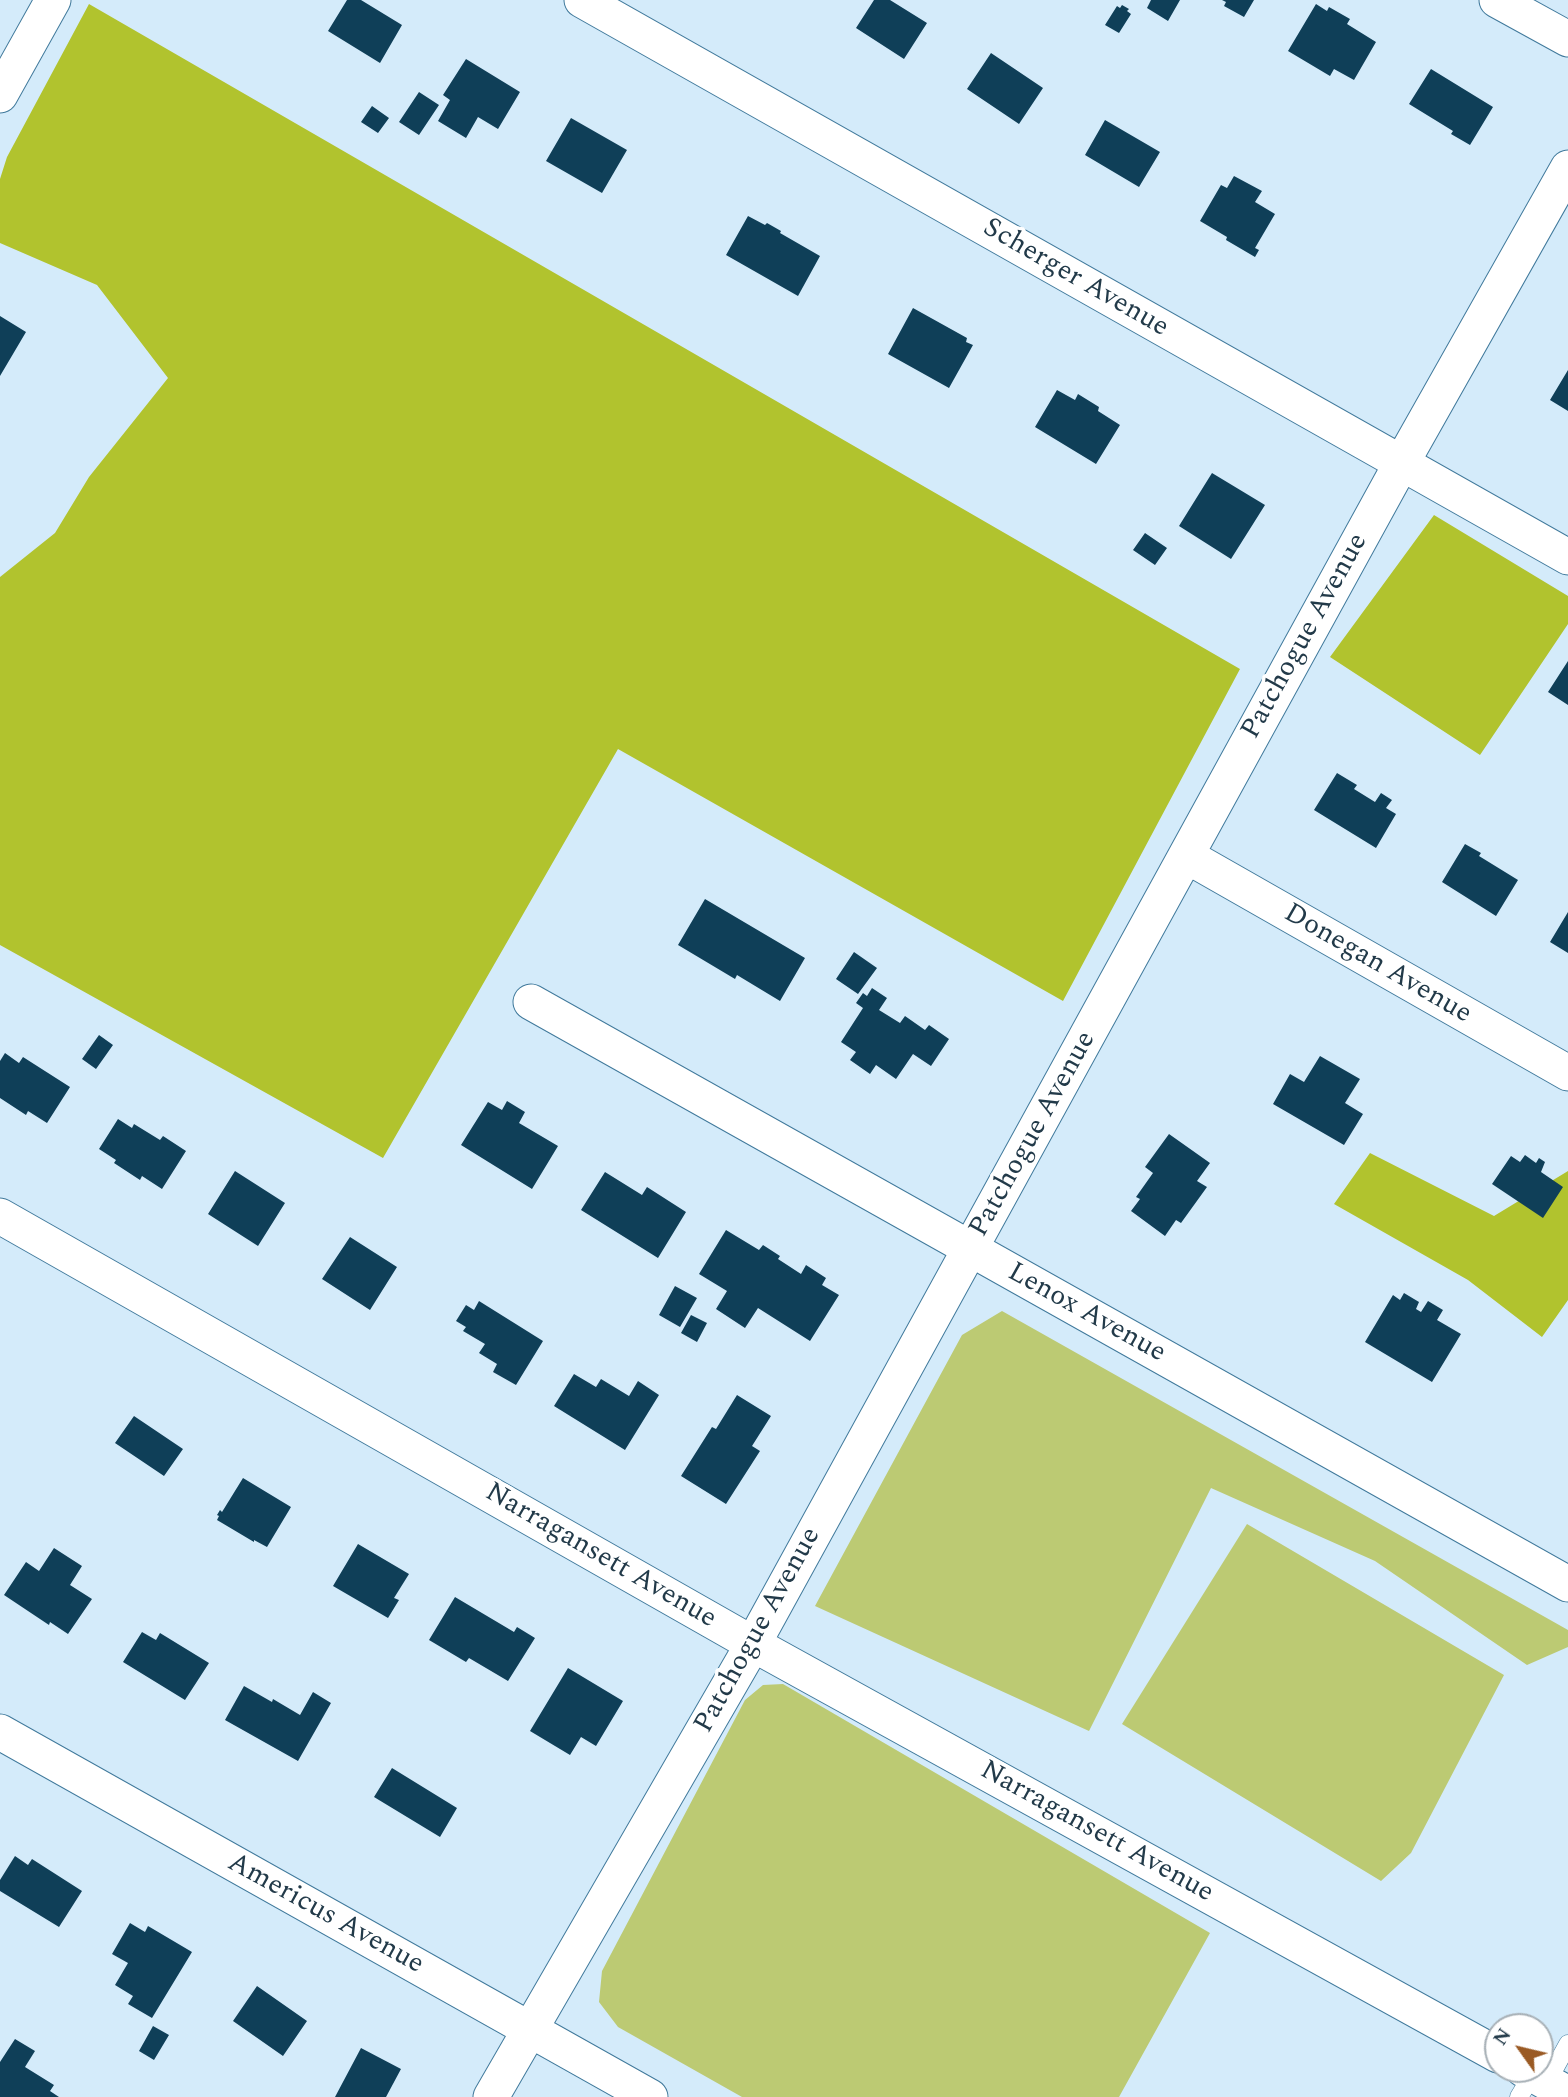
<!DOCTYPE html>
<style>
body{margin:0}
#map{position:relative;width:1568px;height:2097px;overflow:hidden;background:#d4ebfa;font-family:Spectral,serif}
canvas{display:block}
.north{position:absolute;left:1484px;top:2013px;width:70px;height:70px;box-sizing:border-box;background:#fff;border:2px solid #a7b0b6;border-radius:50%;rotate:304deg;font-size:19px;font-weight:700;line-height:28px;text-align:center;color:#223a49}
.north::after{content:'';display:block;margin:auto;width:24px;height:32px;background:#9a5a24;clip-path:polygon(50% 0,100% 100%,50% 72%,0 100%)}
</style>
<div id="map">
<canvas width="1568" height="2097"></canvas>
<div class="north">N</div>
</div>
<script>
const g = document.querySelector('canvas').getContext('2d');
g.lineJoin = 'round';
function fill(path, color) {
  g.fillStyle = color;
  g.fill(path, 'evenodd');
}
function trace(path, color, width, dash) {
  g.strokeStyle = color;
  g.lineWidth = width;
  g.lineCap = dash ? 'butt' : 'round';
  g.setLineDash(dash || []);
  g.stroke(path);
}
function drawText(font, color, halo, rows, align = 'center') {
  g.font = font + ' Spectral,serif';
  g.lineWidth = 7;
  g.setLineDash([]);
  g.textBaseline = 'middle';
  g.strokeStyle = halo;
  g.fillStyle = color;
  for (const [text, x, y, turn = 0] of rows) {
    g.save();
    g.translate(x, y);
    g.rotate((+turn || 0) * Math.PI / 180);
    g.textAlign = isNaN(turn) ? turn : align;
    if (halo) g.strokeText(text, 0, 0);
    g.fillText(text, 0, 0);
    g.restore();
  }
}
fill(new Path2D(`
 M1002,1311l566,319v17l-41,18 -152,-104 -164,-73 -122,243 -274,-125 147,-271z
 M1247,1524l257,151 -93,178 -30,28 -259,-157z
 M783,1684l427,249 -91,164h-377l-124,-70 -19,-25 3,-31 143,-271 18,-15z`), '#bcca73');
fill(new Path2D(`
 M89,4l1151,665 -177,332 -445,-252 -235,409 -383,-213v-368l55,-44 34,-56 79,-99 -71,-93 -97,-42v-64l7,-22z
 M1434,515l134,81v28l-88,131 -150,-98z
 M1370,1153l124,63 74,-45v129l-26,37 -74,-57 -134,-76z`), '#b1c32e');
fill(new Path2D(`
 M347,0h14l41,25 -22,38 -52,-32z
 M874,0h16l37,23 -23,36 -48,-31z
 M1151,0h29l-12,21 -21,-13z
 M1222,0h32l-10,17 -20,-11 2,-4z
 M1316,4l11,7 2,-4 21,12 -3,5 29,18 -22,38 -20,-11 -4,7 -42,-25z
 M1122,5l7,4 -2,2 4,3 -12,19 -14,-8 12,-19 3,2z
 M991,53l52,35 -24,36 -52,-35z
 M466,59l54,33 -22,37 -20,-12 -12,21 -28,-17 12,-21 -7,-5z
 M1431,69l62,38 -23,38 -19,-11 2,-3 -44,-27z
 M419,92l20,13 -20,30 -20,-13z
 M372,106l17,12 -11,15 -17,-11z
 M571,118l56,32 -25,43 -56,-32z
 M1105,120l55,32 -21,35 -54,-32z
 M1234,176l28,15 -7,11 20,12 -20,34 4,2 -4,7 -29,-17 1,-3 -27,-16 21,-36 6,3z
 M748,216l17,9 2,-2 14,8 -1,2 40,23 -22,40 -72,-41z
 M913,308l54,30 -1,4 7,3 -24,43 -61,-34z
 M0,316l26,16 -26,44z
 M1568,370v41l-18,-11z
 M1057,390l18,10 3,-6 21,13 -1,4 22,14 -24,39 -61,-37z
 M1212,473l53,32 -34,54 -52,-33z
 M1145,533l22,15 -12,17 -22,-15z
 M1568,661v44l-20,-13z
 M1337,773l20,12 -3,4 21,13 6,-9 11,7 -6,8 10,6 -20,34 -62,-38z
 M1465,844l16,9 -2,3 39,24 -22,36 -54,-34z
 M705,899l100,59 -25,43 -43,-26 -2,4 -57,-34z
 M1568,912v41l-18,-11z
 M854,952l23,16 -19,26 -22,-15z
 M872,988l15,10 -8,12 21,13 5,-7 20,14 4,-5 20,14 -18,27 -18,-12 -17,25 -20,-14 -6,9 -20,-14 6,-8 -15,-10 22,-34 -7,-5 7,-10 4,3z
 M99,1035l14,10 -17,24 -14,-10z
 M5,1053l14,10 4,-6 47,30 -23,36 -19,-12 -2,4 -26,-17v-37z
 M1320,1056l40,23 -15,24 18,11 -19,31 -71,-41 17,-30 14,8z
 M507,1101l18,11 -6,11 39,23 -26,43 -71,-44 27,-43 14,8z
 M118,1119l14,9 2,-4 26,16 3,-4 23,15 -24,38 -20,-13 -2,4 -26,-17 2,-3 -17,-11z
 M1169,1134l41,29 -13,18 10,6 -26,36 -5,-3 -11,16 -34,-25 9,-12 -4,-2 17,-24 -8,-6z
 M1525,1155l11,8 3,-5 6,4 -4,10 22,15 -20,31 -51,-34 19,-28 9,6z
 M235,1171l50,32 -27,43 -50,-32z
 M605,1172l37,23 5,-8 39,25 -28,46 -77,-48z
 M726,1230l33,20 4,-5 17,11 -2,3 23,15 5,-9 20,13 -4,7 17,10 -29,46 -52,-33 -13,20 -29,-19 11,-18 -28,-17z
 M350,1237l47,30 -27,43 -48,-31z
 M675,1286l22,12 -17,29 -21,-12z
 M1404,1293l15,9 -3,7 5,3 7,-11 15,9 -6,10 24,14 -29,48 -67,-40 28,-47 7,5z
 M479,1301l64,40 -27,44 -23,-13 4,-8 -18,-11 6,-9 -22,-13 3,-4 -10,-6 10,-16 8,5z
 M691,1315l16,8 -10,19 -16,-9z
 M574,1374l22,13 5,-8 28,17 9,-15 21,14 -34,55 -71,-44z
 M737,1395l34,21 -19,30 8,5 -34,53 -45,-28 31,-49 4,2z
 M134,1416l49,33 -19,27 -49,-33z
 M243,1478l48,29 -24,40 -13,-7v2l-37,-22 2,-4 -2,-1 3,-5 2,2z
 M358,1544l51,30 -15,24 5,2 -11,18 -55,-32z
 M54,1548l28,18 -12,19 22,14 -24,35 -18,-12 -1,3 -45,-30 22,-33 13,9z
 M455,1597l59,35 3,-5 18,11 -27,43 -39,-23 -3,4 -37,-22z
 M142,1632l14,8 4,-7 49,30 -24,37 -62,-38z
 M568,1668l55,33 -27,45 -15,-9 -11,18 -40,-24z
 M244,1686l28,16 1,-3 27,16 13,-23 18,11 -33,58 -73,-41z
 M392,1768l65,40 -17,29 -66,-40z
 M15,1856l13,9 4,-6 50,32 -23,36 -59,-36v-11z
 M130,1923l15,9 3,-6 44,26 -40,66 -24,-14 5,-8 -18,-11 13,-22 -16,-9z
 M257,1986l50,35 -24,35 -50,-35z
 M153,2026l16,9 -15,25 -15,-9z
 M15,2039l20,12 -10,16 29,18 -4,6 9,6h-59v-35z
 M361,2048l40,21 -15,28h-51z`), '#0f3f58');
const service = new Path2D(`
 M1547,2082l21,-38
 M1519,2097l14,-23`);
const minor = new Path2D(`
 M582,0l986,557
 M1497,0l71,39
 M0,95l53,-95
 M1187,856l381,217
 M531,1002l1037,582
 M0,1216l753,428 745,411
 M0,1732l650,365
 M1523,2069l45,25
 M491,2097l262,-453 648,-1180 167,-296`);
trace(service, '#417a9c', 19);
trace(minor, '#417a9c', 37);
trace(service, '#fff', 18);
trace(minor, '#fff', 35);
drawText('28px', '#223a49', '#fff', [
 ["Scherger Avenue",1075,279,30],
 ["Patchogue Avenue",1306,637,-61],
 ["Donegan Avenue",1377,965,30],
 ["Patchogue Avenue",1034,1135,-61],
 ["Lenox Avenue",1086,1314,29],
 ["Narragansett Avenue",600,1557,30],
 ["Patchogue Avenue",759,1631,-61],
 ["Narragansett Avenue",1096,1833,29],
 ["Americus Avenue",325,1915,29]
]);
</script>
